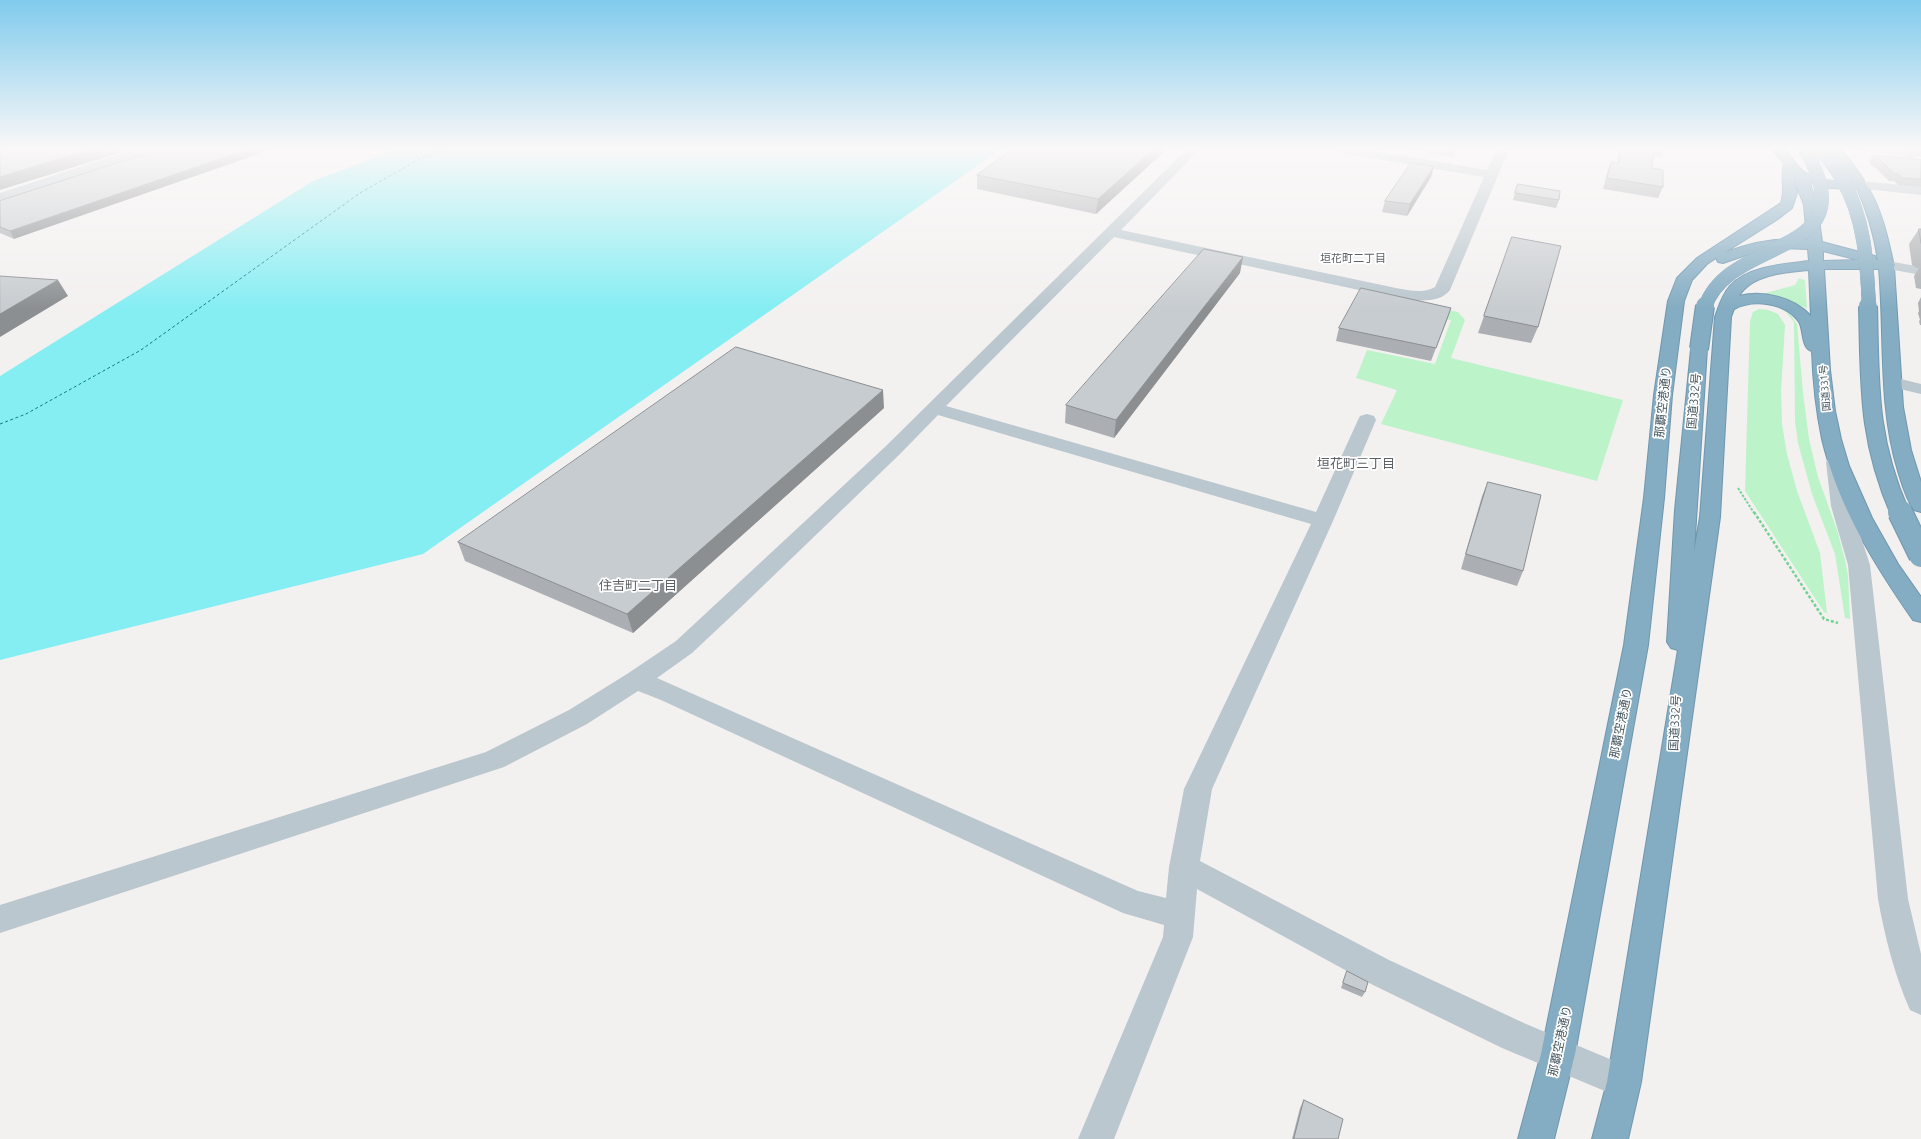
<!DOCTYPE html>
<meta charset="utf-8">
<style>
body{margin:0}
canvas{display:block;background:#f3f0f0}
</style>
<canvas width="1921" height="1139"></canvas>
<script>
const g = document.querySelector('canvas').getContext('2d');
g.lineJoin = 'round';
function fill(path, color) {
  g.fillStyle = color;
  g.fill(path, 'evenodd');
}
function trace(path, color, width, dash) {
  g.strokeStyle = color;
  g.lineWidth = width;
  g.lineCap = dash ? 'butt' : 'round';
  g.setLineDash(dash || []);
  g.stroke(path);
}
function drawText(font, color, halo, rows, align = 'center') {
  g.font = font + ' Ubuntu,"Noto Sans JP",sans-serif';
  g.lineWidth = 3.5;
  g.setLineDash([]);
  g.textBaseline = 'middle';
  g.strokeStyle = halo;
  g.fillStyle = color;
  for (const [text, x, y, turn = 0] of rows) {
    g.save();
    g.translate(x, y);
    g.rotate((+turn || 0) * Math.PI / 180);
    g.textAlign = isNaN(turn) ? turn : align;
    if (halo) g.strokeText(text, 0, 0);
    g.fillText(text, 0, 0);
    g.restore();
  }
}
fill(new Path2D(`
 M1799,278l6,2 2,28 -45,-14 33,-9z
 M1385,305l63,5 10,2 7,8 -14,38 172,42 -26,81 -216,-57 16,-34 -41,-12 11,-28 68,14 16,-44z
 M1774,306l16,8 7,10 6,69 6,46 9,38 19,53 8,30 3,16 2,43 -5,-1 -10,-64 -23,-60 -14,-51 -3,-22 -1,-99 -7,-9z
 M1759,309l9,1 10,4 7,11 -4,66 1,33 5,30 10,37 23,62 7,60 -3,-1 -79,-121 5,-170 3,-9z`), '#bcf3c8');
fill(new Path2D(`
 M397,149h604l-578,405 -423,106v-284l313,-195z`), '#85eef3');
trace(new Path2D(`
 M0,424l26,-10 115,-64 219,-157 58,-33 26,-11`), '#067f85', 1, [3, 2.5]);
const highway = new Path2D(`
 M1772,149h13c5,7 12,17 18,22 14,10 33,11 50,10l-24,-32h12c32,39 42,63 52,113l2,3 -1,2 9,140 8,43 10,32v30l-7,-2c-8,-11 -12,-26 -16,-39 -20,-65 -13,-135 -19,-202h-55l6,101 5,41 6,28 8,27 23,52 26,46 23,33v25l-8,-2c-39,-56 -75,-114 -91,-181 -6,-29 -9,-58 -10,-88 -11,-2 -8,-21 -13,-29 -14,-20 -46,-23 -65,-13l-3,8 -11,200 -79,565 -13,57h-36l15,-57 71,-432 -7,-2 -4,-6 8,-132 16,-161 2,-4 6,-1 6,1 2,4 -13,203 6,-35 15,-200c4,-11 7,-22 15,-31 18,-20 54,-22 79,-25l-1,-12 -30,-1 -17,2 -38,13 -5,-1 -2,-4 -9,6 -15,16 -8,21 -12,94 -8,103 -16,147 -73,409 -21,85h-36l23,-85 83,-409 20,-147 10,-103 14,-94 9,-23 20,-20 84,-55c5,-15 -1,-24 3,-40zM1793,176l11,29 3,35c-29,-3 -56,2 -83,13l54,-34 14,-11 5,-15zM1810,183l20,5 27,1c11,23 17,46 21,71h-2l-1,-4 -53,-14 -5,-37zM1823,251l36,9 -36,1zM1809,270l2,46c-17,-19 -48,-26 -72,-20 13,-22 48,-24 70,-26z`);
trace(highway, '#6f97ae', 2);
trace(new Path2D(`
 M1738,488l16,25`), '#71d493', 2, [2.5, 1.5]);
trace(new Path2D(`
 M1754,512l70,107 14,4`), '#71d493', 2.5, [3, 2]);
fill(new Path2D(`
 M135,149h19l-2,3 -152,49v-8z
 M1187,149h13l-79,81 275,58c13,2 28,6 39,-1l49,-110 -143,-24 -6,-4h29l123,21 10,-21h12l-59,141c-11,15 -38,10 -54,8l-282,-61 -168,169 370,106 42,-92 2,-4 7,-2 7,2 2,4 -43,101 -121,268 -12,72 189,99 137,64 110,46 5,12 -5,12 -12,5 -122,-51 -135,-66 -170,-93 -4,48 -79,202h-36l85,-202 1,-12 -41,-12 -462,-213 -23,-9 -51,33 -83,43 -504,166v-28l486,-153 83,-42 58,-36 49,-33 210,-195zM938,415l373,109 -127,265 -15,78 -3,31 -28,-7 -481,-213 35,-25 48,-45 160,-154z
 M1862,181l59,6v8l-64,-7 -1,-3 1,-3z
 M1888,261l33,6v8l-38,-7 -2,-3 2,-3z
 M1893,377l28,7v10l-34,-8 -3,-4 3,-4z
 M1836,456l7,2 3,4 5,44 19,59 38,334 13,55v61l-11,-5c-16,-36 -25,-73 -32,-111l-30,-334 -17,-59 -5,-44 3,-4z`), '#bac7ce');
fill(highway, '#84acc2');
const highwayBridgeFar2 = new Path2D(`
 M1821,149c7,10 15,19 21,30 23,39 25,84 27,128
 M1705,307c25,-73 165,-47 100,-158`);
const highwayBridgeFar1 = new Path2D(`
 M1868,306c2,78 -1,132 32,207
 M1699,349l6,-43`);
const highwayBridge = new Path2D(`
 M1900,512l21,43`);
trace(highwayBridgeFar2, '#6f97ae', 14, []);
trace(highwayBridgeFar1, '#6f97ae', 20, []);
trace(highwayBridge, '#6f97ae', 26, []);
trace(highwayBridgeFar2, '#84acc2', 14);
trace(highwayBridgeFar1, '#84acc2', 18);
trace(highwayBridge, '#84acc2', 24);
fill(new Path2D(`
 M1167,149l-71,65 -119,-25v-14z
 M1406,149h51l-4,8z
 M1611,149h54l-3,8 -9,-1 -1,12 11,19 -5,11 -55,-9 4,-16 4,-11 6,1 2,-12z
 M1858,149h63v8l-6,-1 -1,3 -6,-1 -4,-3 -43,-4z
 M1873,155l48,4v28l-23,-2 -4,-4h-5l-13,-13 -4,-2 -3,-4z
 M1434,166l-3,11 -24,39 -25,-4 3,-11z
 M1518,184l41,16 -3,8 -43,-8z
 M0,201l14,38 -14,-6z
 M1919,229h2v60l-5,-1 -2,-12 5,-8h-2l-5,-3 -3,-21z
 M1512,237l26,90 -7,16 -53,-10z
 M1240,273l-126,165 -49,-15 1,-18z
 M1921,297v28h-1l-1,-4 1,-1 -2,-7 1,-2 -1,-8z
 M1451,308l-20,53 -95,-20 3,-13z
 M884,408l-251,225 -168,-72 -7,-19z
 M1488,482l35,89 -6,15 -56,-17 21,-73z
 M1347,971l18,21 -3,5 -21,-9z
 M1304,1100l34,39h-46l8,-31z`), '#abafb3');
fill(new Path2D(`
 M0,149h23l-21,7 -2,-4z
 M91,149l38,1 -129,40v-13z
 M249,149h24l-259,90 -4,-8z
 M1154,149h13l-71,65 2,-15z
 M1455,149h2l-4,8z
 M1434,166l-3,11 -24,39 3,-12z
 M1243,257l-3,16 -126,165 2,-18z
 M58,280l10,16 -68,41v-23z
 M1451,308l-4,12 -16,41 5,-13z
 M883,390l1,18 -251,225 -6,-19z`), '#8b8f92');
const building = new Path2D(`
 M10,149h81l-91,28v-25z
 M161,149h88l-239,82 -10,-4v-26z
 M1013,149h141l-56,50 -121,-24z
 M1621,149h33l-2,19 11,2v17l-56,-9 4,-16 8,1z
 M1910,149h5l3,2h-5z
 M1873,155l48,5v19l-19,-1 -4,-4 -5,-1 -13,-13 -4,-1z
 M1411,163l23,3 -24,38 -25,-3z
 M1518,184l42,7 -1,9 -44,-7z
 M1919,229h2v14z
 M1512,237l49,9 -23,81 -54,-11z
 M1204,249l39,8 -127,163 -50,-15z
 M0,276l58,4 -58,34z
 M1361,288l90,20 -15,40 -97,-20z
 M736,347l147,43 -256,224 -169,-72z
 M1488,482l53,13 -18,76 -57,-17z
 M1347,971l21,11 -3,10 -22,-9z
 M1304,1100l39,19 -5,20h-44z`);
fill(building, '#c7ccd0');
trace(building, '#8b8f92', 1);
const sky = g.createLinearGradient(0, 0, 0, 309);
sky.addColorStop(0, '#80cbec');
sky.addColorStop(0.48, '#faf8f8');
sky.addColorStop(1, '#faf8f800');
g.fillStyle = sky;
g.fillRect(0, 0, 1921, 309);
drawText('10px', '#46575f', '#fff', [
 ["国道331号",1825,388,-95]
]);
drawText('11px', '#5c6266', '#fff', [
 ["垣花町二丁目",1353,258]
]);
drawText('12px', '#46575f', '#fff', [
 ["国道332号",1694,401,-85],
 ["那覇空港通り",1663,402,-84],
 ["那覇空港通り",1621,723,-79],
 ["国道332号",1675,723,-87],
 ["那覇空港通り",1560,1041,-78]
]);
drawText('13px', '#5c6266', '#fff', [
 ["垣花町三丁目",1356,464],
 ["住吉町二丁目",638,586]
]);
</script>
